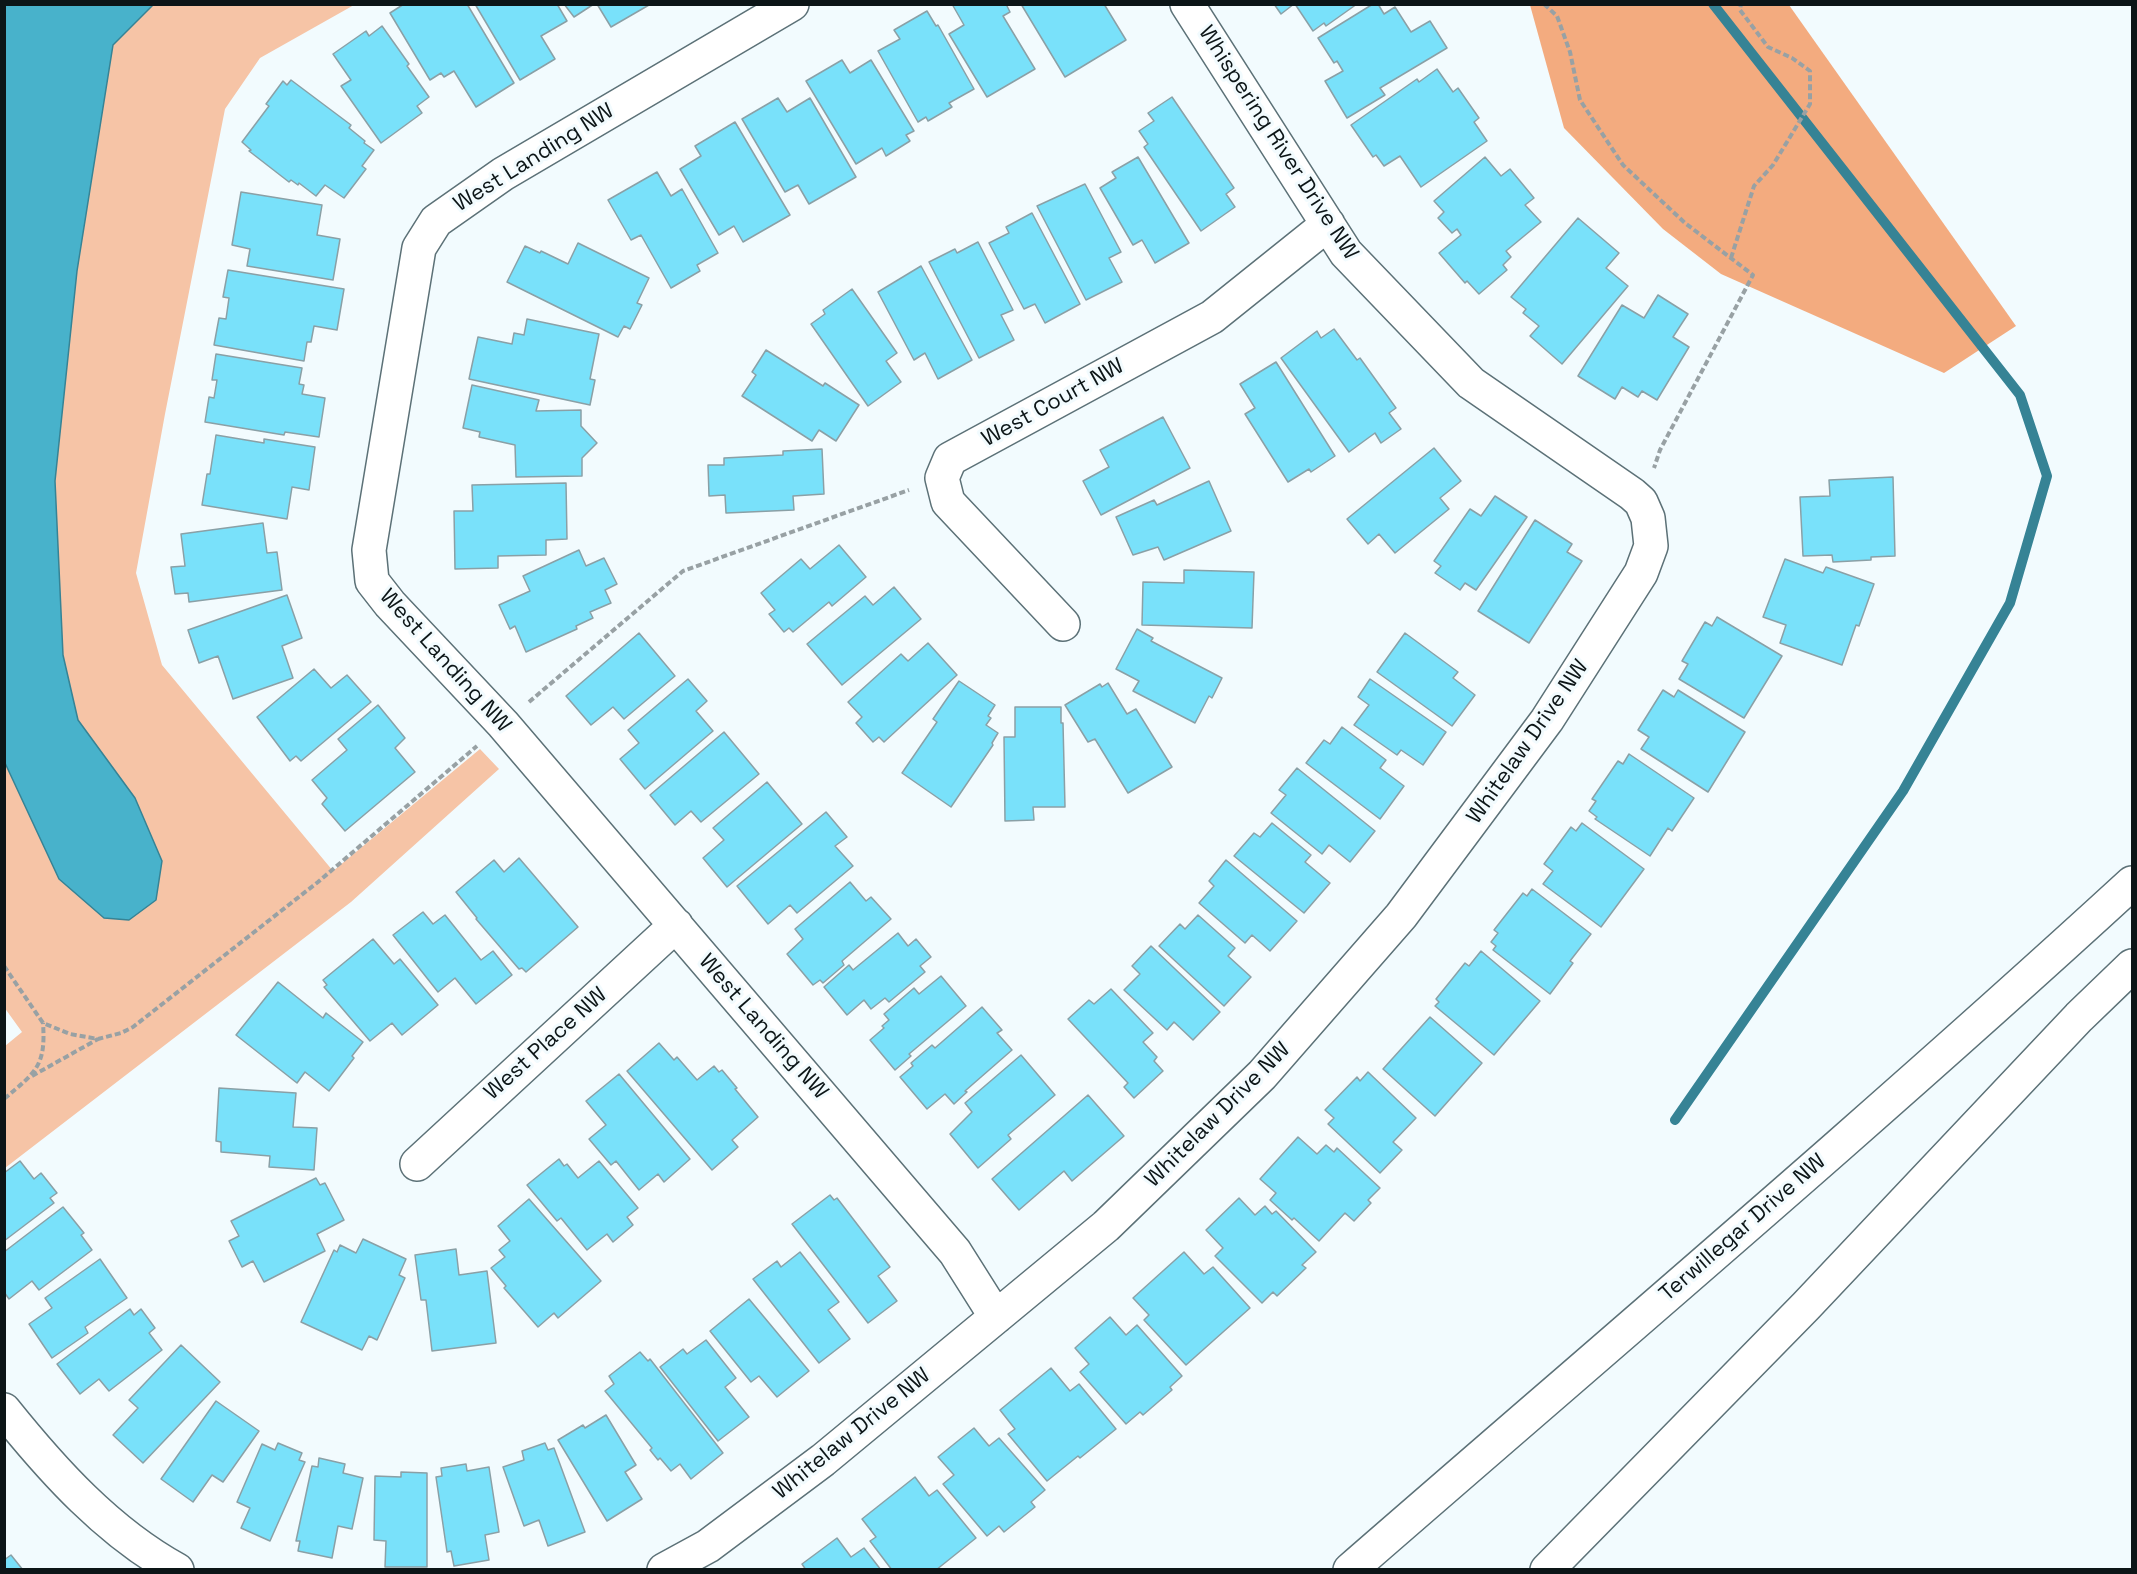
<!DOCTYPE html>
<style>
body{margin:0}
#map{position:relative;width:2137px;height:1574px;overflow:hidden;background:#f2fbfe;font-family:"Space Grotesk",sans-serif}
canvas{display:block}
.frame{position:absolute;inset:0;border:6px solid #0c1517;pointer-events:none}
</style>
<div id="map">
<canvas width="2137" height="1574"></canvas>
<div class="frame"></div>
</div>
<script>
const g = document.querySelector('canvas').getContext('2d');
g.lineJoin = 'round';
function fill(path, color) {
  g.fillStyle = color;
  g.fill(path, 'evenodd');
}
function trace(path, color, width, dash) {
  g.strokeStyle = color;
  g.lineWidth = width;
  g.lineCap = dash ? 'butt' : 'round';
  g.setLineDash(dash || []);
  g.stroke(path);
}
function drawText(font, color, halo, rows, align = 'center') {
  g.font = font + ' "Space Grotesk",sans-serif';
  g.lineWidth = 6;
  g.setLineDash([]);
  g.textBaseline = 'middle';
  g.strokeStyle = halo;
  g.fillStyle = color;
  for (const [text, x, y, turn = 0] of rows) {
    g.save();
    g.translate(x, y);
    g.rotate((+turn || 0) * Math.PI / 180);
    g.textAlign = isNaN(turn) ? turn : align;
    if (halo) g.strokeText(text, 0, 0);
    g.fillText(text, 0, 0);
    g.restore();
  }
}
fill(new Path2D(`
 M5,5h349l-94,53 -35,51 -60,305 -29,159 26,92 171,206 147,-122 19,20 -148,133 -346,266v-122l17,-14 -18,-25z`), '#f6c4a6');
fill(new Path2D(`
 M1530,5h259l227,321 -72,47 -223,-99 -58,-45 -99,-101z`), '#f3ab7f');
const water = new Path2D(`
 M5,4l148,1 -40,40 -36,226 -22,210 8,174 15,65 57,78 27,63 -6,39 -27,20 -25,-2 -45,-39 -54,-116z`);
fill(water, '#48b2cb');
trace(water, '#368395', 1.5);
trace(new Path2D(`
 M1675,1120l228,-329 107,-188 37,-127 -27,-81 -307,-391`), '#368395', 10);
const building = new Path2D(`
 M404,4h63l47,79 -38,24 -22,-36 -10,6 -3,-4 -11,7 -40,-67z
 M475,4h82l10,17 -26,15 14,23 -35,21z
 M564,4h30l-20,13z
 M597,4h51l1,1 -38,22z
 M952,4h54l4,8 -7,4 32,53 -48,28 -38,-63 15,-9z
 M1021,4h83l22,36 -61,37z
 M1274,4h20l-13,10z
 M1295,4h62l-31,22 -2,-3 -11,8z
 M1373,4h5l6,10 11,-7 16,25 19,-11 17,27 -67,40 5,7 -38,23 -22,-37 18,-10 -6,-10 -3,2 -16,-25z
 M927,11l9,15 2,-1 36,64 -25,14 3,4 -24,14 -2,-4 -8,5 -40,-71 22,-12 -6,-9z
 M382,26l27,38 -2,2 22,31 -12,9 5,7 -41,30 -40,-57 10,-6 -18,-26 33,-23 3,5z
 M842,60l8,13 21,-13 43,71 -8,4 4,6 -24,15 -4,-8 -26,16 -50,-83z
 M1437,69l16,23 5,-4 21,30 -5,4 13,19 -66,46 -21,-31 -16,10 -8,-11 -3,2 -22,-32 66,-46 2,3z
 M291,80l60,45 -2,3 16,13 -1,2 10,7 -12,16 4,3 -22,29 -19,-13 -9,11 -17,-13 -1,2 -7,-5 -2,2 -40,-31 2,-1 -9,-8 27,-36 -3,-2 17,-23 4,4z
 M1172,97l62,91 -8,6 9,13 -34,24 -57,-84 4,-3 -9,-13 15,-10 -6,-8z
 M778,98l9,14 23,-14 46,79 -47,27 -11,-19 -13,7 -43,-73z
 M735,122l55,93 -47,27 -9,-16 -15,9 -39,-66 21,-13 -6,-10z
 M1138,157l51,86 -34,20 -13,-23 -9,5 -33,-57 16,-10 -4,-6z
 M1485,157l16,19 9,-7 24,29 -9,7 16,17 -35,29 5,6 -8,8 4,5 -28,24 -12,-13 -2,2 -26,-30 22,-18 -4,-6 -5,4 -14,-15 6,-6 -10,-11z
 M657,172l14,24 11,-7 36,64 -21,12 3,6 -29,17 -30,-53 -10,5 -23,-40z
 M1085,184l36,68 -12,6 13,24 -36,18 -49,-94z
 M241,192l81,13 -5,30 23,4 -7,41 -86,-14 3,-17 -18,-4z
 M1032,213l48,91 -35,19 -10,-19 -11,5 -35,-66 20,-10 -3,-6z
 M1578,218l41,35 -13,15 22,18 -66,78 -32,-28 9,-10 -16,-13 3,-4 -15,-12z
 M978,242l35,68 -12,5 13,25 -35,18 -50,-96 26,-13 2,4z
 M578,243l71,35 -12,25 5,2 -12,24 -6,-3 -6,11 -111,-55 18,-36 15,7 1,-2 27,13z
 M921,266l51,94 -34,19 -13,-26 -11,7 -36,-68z
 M228,270l116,19 -7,41 -23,-4 -3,16h-4l-3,19 -90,-16 5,-27 7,1 3,-21 -6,-1z
 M852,289l45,64 -11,8 15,21 -33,24 -57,-82 14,-10 -2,-4z
 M1658,295l30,19 -15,23 16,10 -32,53 -15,-9 -4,6 -16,-10 -7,12 -37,-23 44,-71 22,13z
 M527,319l72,15 -9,45 5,1 -5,25 -121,-26 9,-42 34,7 2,-11 10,2z
 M1334,329l23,31 3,-2 36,50 -7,5 12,16 -20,14 -6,-10 -26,19 -68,-94 36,-27 4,7z
 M766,350l57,36 2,-3 34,22 -23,36 -17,-11 -7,11 -70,-45 14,-21 -4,-3z
 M216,354l86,14 -3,16 5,1 -2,9 23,4 -6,39 -34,-5 -1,3 -79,-13 4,-25 5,1 3,-18h-5z
 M1276,362l59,94 -24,16 -2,-3 -21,13 -43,-68 10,-6 -15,-24z
 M472,385l67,15 -3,11 45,-1v16l16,17 -15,15v18l-66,1 -1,-32 -36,-8 1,-5 -17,-4z
 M1163,417l27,51 -89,47 -18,-34 26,-14 -9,-17z
 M216,435l48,8v-4l51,8 -6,43 -17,-3 -5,32 -85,-14 5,-31h3z
 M1434,448l27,33 -21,17 9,11 -54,44 -16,-19 -11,10 -21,-25z
 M822,449l2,45 -31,2 1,14 -68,3 -1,-18 -16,1 -1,-31h16v-7l59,-3v-4z
 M1893,477l2,79 -24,1v3l-38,2 -1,-7 -29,1 -3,-59 30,-1 -1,-16z
 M1209,481l22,50 -67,29 -6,-13 -25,8 -17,-38 38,-17 3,5z
 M566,483l1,56 -21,1v15l-48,1v12l-43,1 -1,-58h19l-1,-26z
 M1495,496l32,21 -51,73 -11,-7 -5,7 -25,-17 6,-7 -7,-5 36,-52 11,7z
 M1535,520l37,24 -5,8 15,9 -53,82 -51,-32z
 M263,523l4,30 10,-1 5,38 -93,12 -1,-9 -13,1 -4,-27 14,-1 -4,-32z
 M839,545l27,32 -34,29 -3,-4 -36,30 -4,-4 -5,4 -15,-18 6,-4 -14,-17 40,-34 9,10z
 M579,550l7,16 18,-8 13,26 -12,6 6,13 -21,9 3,6 -17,8 1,3 -51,23 -11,-26 -5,3 -11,-24 31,-14 -7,-15z
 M1785,559l38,14 3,-6 48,17 -15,42 -3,-1 -14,40 -62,-22 6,-18 -23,-8z
 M1184,570l70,2 -2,56 -110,-3 1,-43 41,1z
 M894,587l27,32 -79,66 -35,-41 58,-48 8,9z
 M287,595l15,43 -20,8 11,32 -60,21 -15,-43 -19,7 -11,-33z
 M1717,617l65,39 -38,62 -65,-39 9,-15 -6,-3 23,-39 7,4z
 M1137,629l16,9 -2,3 71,37 -10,20 -3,-2 -14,27 -62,-32 6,-10 -23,-12z
 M639,633l36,43 -51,43 -11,-12 -22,18 -25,-29z
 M1405,633l53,39 -5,6 22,17 -23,31 -75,-54z
 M928,643l29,32 -73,67 -5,-5 -6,5 -17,-19 6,-6 -14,-15 53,-48 7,7z
 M314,669l17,19 16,-13 24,27 -70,59 -5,-5 -6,5 -33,-44z
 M688,679l19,22 -11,10 17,20 -68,58 -25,-30 19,-16 -11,-13z
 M1370,679l76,53 -23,33 -22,-15 -4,5 -43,-30 15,-20 -11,-8z
 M959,681l36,24 -7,11 3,2 -5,7 12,8 -6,10 1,2 -42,62 -49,-34 35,-51 -4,-3z
 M1108,683l19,31 9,-5 36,58 -44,26 -33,-54 -7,3 -23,-37 35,-21 2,3z
 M1663,690l11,7 4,-7 67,42 -37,60 -67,-43 8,-12 -11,-7z
 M378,705l27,33 -10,10 20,24 -70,59 -23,-27 5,-6 -15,-18 35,-30 -9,-11z
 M1015,707h46v16h2l2,84h-32l1,13 -29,1 -1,-84h11z
 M1342,727l44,33 -6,8 24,18 -24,33 -74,-56 18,-23 6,4z
 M724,732l35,42 -58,48 -10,-11 -16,14 -25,-30z
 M1629,754l65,44 -22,33 -4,-3 -18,28 -55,-37 2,-2 -8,-6 7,-10 -4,-2 26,-38 5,3z
 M1297,768l78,63 -25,31 -21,-17 -7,9 -51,-41 15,-18 -7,-5z
 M767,782l35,42 -75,63 -24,-29 21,-18 -11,-12z
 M826,812l21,25 -12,9 18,20 -56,47 -7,-8 -22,19 -31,-38z
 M1272,823l39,32 -6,7 25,21 -26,30 -70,-57 20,-23 6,4z
 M1582,823l62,46 -43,58 -58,-43 10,-13 -9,-7 27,-37 5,4z
 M519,858l59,69 -52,45 -4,-4 -3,1 -43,-50 1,-1 -21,-26 38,-32 10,12z
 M1226,860l71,61 -27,30 -18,-16 -7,8 -46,-40 15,-17 -5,-5z
 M850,882l16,19 5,-4 20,22 -49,42 2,4 -21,18 -3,-3 -7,5 -26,-31 16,-15 -8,-10z
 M1532,889l59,45 -21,27 3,2 -23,31 -57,-44 3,-4 -5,-4 7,-9 -4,-3 29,-37 4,3z
 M423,912l10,12 12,-9 36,45 12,-9 19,24 -36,29 -21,-26 -17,14 -45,-57z
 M1198,915l37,33 -7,8 23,21 -27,29 -65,-60 21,-22 5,5z
 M898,933l10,13 8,-7 15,18 -11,9 5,6 -36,30 -4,-4 -14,11 -7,-9 -17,15 -23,-28 25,-22 4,5z
 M373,939l21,25 6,-5 38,46 -36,30 -10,-12 -22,18 -46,-54 3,-2 -4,-5z
 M1151,946l69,66 -27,28 -19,-18 -7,8 -43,-40 16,-16 -8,-8z
 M1481,951l59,50 -46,54 -59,-49 4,-4 -3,-3 29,-36 4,3z
 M941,976l25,30 -57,48 2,2 -16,14 -25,-30 14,-12 -2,-2 7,-6 -5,-6 30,-26 5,6z
 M278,982l45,36 3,-5 37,29 -11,14 2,2 -25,33 -24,-19 -8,11 -61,-48z
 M1111,989l42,44 -10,9 14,15 -3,4 9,10 -29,27 -10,-11 4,-4 -60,-64 21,-19 5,4z
 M982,1007l20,23 -5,3 15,17 -47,41 2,1 -13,12 -9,-10 -18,15 -27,-32 13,-11 -2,-3 21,-18 3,3z
 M1430,1017l52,46 -47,53 -52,-47z
 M659,1043l15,17 3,-3 20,23 17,-14 5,6 3,-2 15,18 -2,1 23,28 -26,23 6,7 -26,23 -85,-99z
 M1021,1055l34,40 -47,40 3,4 -33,29 -28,-34 22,-22 -7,-9z
 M1368,1072l48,46 -23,24 9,8 -22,23 -52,-49 6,-6 -9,-8 32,-33 3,4z
 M619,1074l71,85 -26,23 -6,-8 -19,16 -23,-29 -5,4 -22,-26 17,-14 -20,-24z
 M219,1088l77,5 -3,34 24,1 -3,42 -45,-3 1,-11 -49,-4v-10l-5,-1z
 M1088,1095l36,41 -52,45 -8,-10 -45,39 -27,-31z
 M1298,1137l19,17 9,-9 8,7 3,-4 43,40 -12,12 3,3 -17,18 -9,-8 -26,28 -25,-23 -2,2 -22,-20 6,-7 -16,-14z
 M559,1159l5,7 3,-2 11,14 21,-17 39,47 -11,9 6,8 -20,17 -6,-8 -20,16 -26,-32 -4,3 -30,-36z
 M20,1161l14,18 7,-6 16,20 -7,5 4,5 -50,38v-68z
 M316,1178l4,7 5,-2 19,37 -27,14 8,17 -61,31 -11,-21 -11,6 -13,-26 10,-5 -8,-15z
 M830,1195l4,5 3,-2 53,69 -12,9 19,25 -29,22 -76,-99z
 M1239,1198l16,17 10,-9 7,8 4,-3 40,41 -14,13 4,3 -29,28 -4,-4 -11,11 -47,-47 8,-8 -17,-18z
 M529,1199l72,82 -43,37 -4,-5 -16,14 -34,-39 2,-2 -15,-18 14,-11 -6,-7 11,-9 -12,-15z
 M63,1207l21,26 -3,2 11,15 -53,40 -7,-9 -23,18 -5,-7v-40z
 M363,1239l43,20 -7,16 6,3 -28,62 -8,-4 -7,14 -61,-28 33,-72 3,2 3,-7 16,8z
 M456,1249l3,26 28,-4 9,72 -64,8 -6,-51h-5l-6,-45z
 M800,1252l39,50 -11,8 22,29 -31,24 -66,-84 24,-18 4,6z
 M1184,1252l20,22 9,-7 37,41 -64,57 -42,-45 5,-5 -16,-17z
 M100,1259l27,39 -42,29 3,6 -36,25 -23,-34 23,-16 -7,-10z
 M749,1299l60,72 -32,26 -18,-21 -8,6 -41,-51z
 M130,1309l4,6 7,-6 14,19 -6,5 13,17 -53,41 -10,-12 -19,15 -23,-30z
 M1110,1317l16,18 11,-10 45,51 -12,11 2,3 -29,25 -3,-3 -14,12 -46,-52 9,-8 -14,-16z
 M706,1340l30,38 -11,9 24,30 -31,24 -58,-74 23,-18 4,5z
 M181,1345l39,37 -77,81 -30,-28 25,-27 -9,-8z
 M640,1352l8,9 2,-2 73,94 -32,26 -11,-15 -9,7 -11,-13 -2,2 -8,-10 2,-2 -47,-57 9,-7 -5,-8z
 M1051,1368l19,23 9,-7 37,45 -36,29 -2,-2 -31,25 -39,-47 7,-5 -15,-19z
 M216,1401l43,30 -36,51 -11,-7 -19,27 -32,-23z
 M606,1415l30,50 -11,7 17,27 -35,22 -49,-81 25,-15 2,3z
 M974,1428l15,18 10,-8 46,52 -14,12 4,5 -31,25 -5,-6 -12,10 -44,-52 11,-9 -16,-18z
 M278,1443l24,10 -3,7 6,2 -35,79 -29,-13 9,-20 -13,-6 25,-58 13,6z
 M545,1443l3,7 6,-2 31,84 -37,14 -9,-26 -15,6 -21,-59 21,-7 -2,-9z
 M319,1458l26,6 -2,9 20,5 -11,51 -14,-3 -6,32 -34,-7 2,-10h-4l16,-75 6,1z
 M466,1464l1,7 22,-4 10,65 -14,3 4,25 -35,6 -3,-15 -4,1 -11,-75 6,-1 -1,-8z
 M401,1472l26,1v94h-42l1,-26 -12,-1 1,-64 26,1z
 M915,1477l14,19 8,-6 39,48 -40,32h-44l-22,-29 6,-4 -14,-18z
 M837,1538l14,19 13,-9 17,22h-75l-4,-6z
 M11,1555l12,15h-19v-10z`);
fill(building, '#79e1fa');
trace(building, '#8aa0a6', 1.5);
const minor = new Path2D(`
 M792,4l-289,170 -67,47 -17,27 -50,302 3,31 18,23 113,120 452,528 41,65
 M1063,624l-115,-122 -6,-24 8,-19 262,-142 116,-93
 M417,1164l259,-239
 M4,1410c49,61 104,122 173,160
 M664,1570l44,-24 115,-86 283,-234 156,-151 139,-159 146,-196 94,-147 10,-27 -3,-28 -7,-16 -9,-8 -161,-111 -125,-130 -159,-249`);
const secondary = new Path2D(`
 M1350,1570c262,-228 527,-453 782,-687
 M1547,1570l259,-264 273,-289 53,-51`);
trace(minor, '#5c7177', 36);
trace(secondary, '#5c7177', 36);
trace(new Path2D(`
 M1544,4l13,12 13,36 10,48 43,65 62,58 68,52 -93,175 -6,18
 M1731,258l23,-72 19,-21 37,-61v-33l-18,-13 -24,-11 -28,-37 1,-6
 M529,702l154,-131 226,-81
 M4,966l39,57 27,11 28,5 23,-6 12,-6 185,-145 159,-136
 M32,1076l66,-37
 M4,1099c32,-27 42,-33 39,-76`), '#98a1a4', 4, [6, 3]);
trace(minor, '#fff', 33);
trace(secondary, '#fff', 33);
drawText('22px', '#0c1517', '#f2fbfe', [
 ["Whispering River Drive NW",1278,143,57],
 ["West Landing NW",534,158,-32],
 ["West Court NW",1053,403,-29],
 ["West Landing NW",445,661,48],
 ["Whitelaw Drive NW",1528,742,-55],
 ["West Landing NW",763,1027,49],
 ["West Place NW",546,1044,-42],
 ["Whitelaw Drive NW",1218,1115,-45],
 ["Terwillegar Drive NW",1743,1228,-41],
 ["Whitelaw Drive NW",852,1434,-39]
]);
</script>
